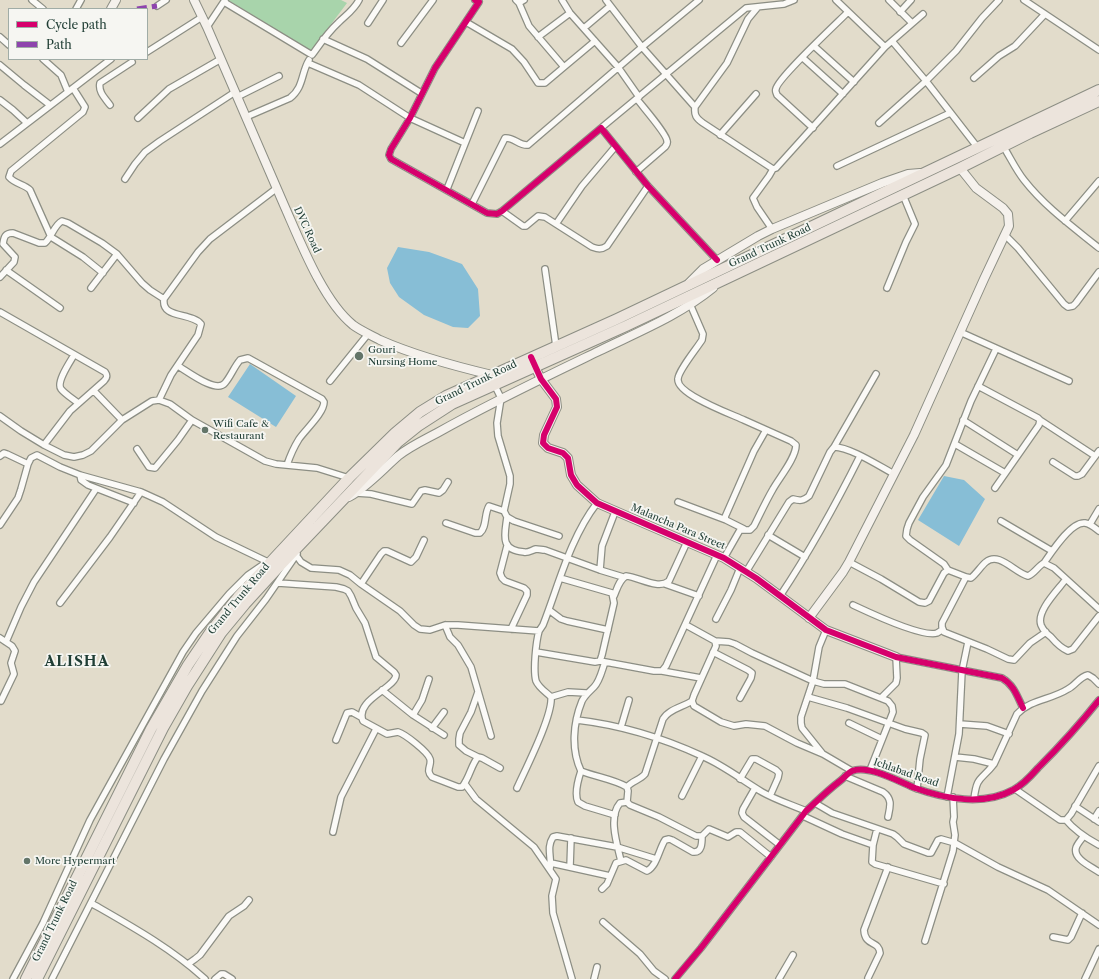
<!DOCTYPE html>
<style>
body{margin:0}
#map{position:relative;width:1099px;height:979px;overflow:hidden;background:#e2dccb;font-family:"Libre Caslon Text",serif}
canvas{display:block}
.legend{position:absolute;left:8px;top:8px;width:140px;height:52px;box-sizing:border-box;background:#f6f6f2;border:1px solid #a0aca6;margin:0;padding:5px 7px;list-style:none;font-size:12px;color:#1f3d34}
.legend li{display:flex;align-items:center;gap:8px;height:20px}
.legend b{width:20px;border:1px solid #a0aca6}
</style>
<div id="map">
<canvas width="1099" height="979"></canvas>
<ul class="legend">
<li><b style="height:5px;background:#d6006c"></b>Cycle path</li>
<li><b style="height:5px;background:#8e44ad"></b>Path</li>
</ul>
</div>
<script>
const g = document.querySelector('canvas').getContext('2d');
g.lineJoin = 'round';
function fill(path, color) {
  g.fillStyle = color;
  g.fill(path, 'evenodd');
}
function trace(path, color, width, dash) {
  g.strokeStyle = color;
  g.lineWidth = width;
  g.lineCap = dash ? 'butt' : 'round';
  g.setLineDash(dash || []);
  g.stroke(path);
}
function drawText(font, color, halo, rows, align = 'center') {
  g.font = font + ' "Libre Caslon Text",serif';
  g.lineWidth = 3.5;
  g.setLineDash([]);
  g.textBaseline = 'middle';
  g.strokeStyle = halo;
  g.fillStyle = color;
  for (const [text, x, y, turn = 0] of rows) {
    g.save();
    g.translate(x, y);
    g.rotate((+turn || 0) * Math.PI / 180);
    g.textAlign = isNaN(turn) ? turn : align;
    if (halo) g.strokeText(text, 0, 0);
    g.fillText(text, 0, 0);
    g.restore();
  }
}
fill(new Path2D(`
 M228,0h113l6,3 -36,48z`), '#a8d4ab');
fill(new Path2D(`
 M398,247l31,5 33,12 16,25 2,27 -12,12 -15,-1 -29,-12 -25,-18 -9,-14 -3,-15z
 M250,364l46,32 -20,31 -48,-30z
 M944,476l20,4 21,19 -26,47 -41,-26z`), '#87bed6');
const street = new Path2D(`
 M32,0l11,9
 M475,0l4,2 -44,66 -25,50 -19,31 -2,6 2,4 96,54 10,1 5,-3 99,-83 47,58 69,74
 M516,0l3,3 5,-3
 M562,0l8,13 48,54 21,30
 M606,0l36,47 53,60
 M836,0l49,47
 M889,0l23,23
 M1024,0l75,50
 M224,2l88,53c8,-11 16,-23 26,-32 8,-8 16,-13 21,-23
 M519,3l10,23 35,41 31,-26
 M157,6l9,-6
 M758,7l-10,12 -21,44 -32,44c-1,8 1,11 8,16l70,46 3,-1 109,-121 38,-33
 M76,9l5,-9
 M900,12l11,-12
 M466,22l46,27 12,13 14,21h7l19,-16
 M368,23l15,-23
 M207,27l18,-27
 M584,28l26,-22
 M0,37l9,8
 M538,37l32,-24
 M323,39l44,20 54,34
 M892,41l34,40 52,67
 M401,43l32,-43
 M814,46l40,36
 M147,52l55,-35
 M803,58l40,36
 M43,59l18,16 7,17
 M308,63l51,22 51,33 55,25
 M0,65l24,20 26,20
 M974,78l25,-22 16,-10 30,-32
 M73,88l12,19 -2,5 -72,59 -2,6c6,7 15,7 21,13l21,47 32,20 20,16
 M237,97l42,-21
 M0,100l13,10 14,13
 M110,105c-5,-7 -12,-13 -10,-22l32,-21
 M246,117l44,-19c14,-11 11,-25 19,-38
 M138,118l31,-29 52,-30
 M879,123l47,-42 30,-30 26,-33 17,-18
 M601,128l145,-120 38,-4 10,-4
 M813,128l-36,-33c-1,-3 -2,-4 -1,-6 1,-10 61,-66 72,-77
 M720,135l36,-41
 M0,144l111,-85
 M1003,146c7,11 13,24 21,34 21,27 49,47 75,68
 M837,166l113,-53
 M636,172l29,-25c1,-2 3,-3 2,-6 0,-7 -25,-35 -30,-42
 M125,179l10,-15 10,-12 15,-11 75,-49
 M447,189l31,-78
 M472,204l33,-66c9,-1 14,8 23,7l114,-98 57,-47
 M502,211l21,15h3l12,-10 7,1 47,30c6,2 9,3 15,-1l41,-60
 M1065,221l34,-40
 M556,224l26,-38 33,-39
 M772,229l-15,-22 -4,-9 16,-22 4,-7
 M1005,235l13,13 46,56 4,3 5,-1 3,-3 23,-31
 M545,269l11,77
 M6,270l54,38
 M0,277l14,-15 1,-5 -12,-13c1,-7 2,-11 10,-11l26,10h6c7,-6 9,-18 17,-22l6,2 34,20 15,11 25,29 8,7 14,9
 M91,288l26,-34
 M887,288l19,-46 9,-18 -12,-29
 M690,304l13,30 -1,6c-5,8 -24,31 -24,39 -2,15 53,35 66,41 16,7 31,14 47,21l5,4c0,13 -17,33 -23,44 -7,12 -13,25 -19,37l-4,4h-10l-16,28
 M0,312l105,60c3,4 2,6 -1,9l-34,30 -26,34
 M960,332l109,49
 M74,355c-4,7 -18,27 -13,34 4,5 12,10 17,14
 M178,366c9,5 38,28 47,17 6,-7 9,-16 15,-23l8,-2 74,41 2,3c0,11 -18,27 -25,37 -5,8 -9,17 -12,26
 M330,381l38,-47
 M494,384l7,14 -4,25 1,13 12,40v8l-6,27 3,6 7,4 45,15
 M978,386l60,32 2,2 -1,5 -44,63
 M94,391l28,29
 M159,400l12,-25 27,-40 3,-11c-10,-12 -40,-5 -37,-25l34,-47 12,-13 67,-51
 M0,416l21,15 23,14 20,10 10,2 9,-2 8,-4 31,-31 30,-19 7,-1 11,4 22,16 73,41 11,3 41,4 32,10
 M963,420l55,35
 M1040,420l55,36
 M955,444l50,29
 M834,447l42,-73
 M137,449l12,18 6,1 23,-28 14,-20
 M0,456l4,-3 3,1 21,10
 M1053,462l22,14h3l4,-2 17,-23
 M80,475l1,5 7,5 46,18
 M356,493l15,1 41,10 9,-13 4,-1 14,3 4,-3 5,-8
 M678,502l48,18
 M507,517c-2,17 -8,33 17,35 4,1 8,-2 12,-3 3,0 6,1 9,1l55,20 23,7
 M1001,521l51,30
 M446,523l29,10h5c7,-6 4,-19 9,-27l15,5
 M1090,524l9,-15
 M0,525l18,-27 3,-9 7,-25 3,-6 6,-3 23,12 20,8 61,17 22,10 53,35 52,25
 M744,529l-18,-9 -1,-3 29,-66 12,-21
 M768,535l37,22
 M507,546l-7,27 2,5 3,3 19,7 3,3v4l-16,34
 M296,555l5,7 10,6 28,2 11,5 11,9 39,27 14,14 6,4 10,1 15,-5h13l81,6 4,-6c16,-41 27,-87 54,-122
 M849,562l32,17 38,23 6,1 4,-2 15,-28 4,-3 18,7 5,1c6,-5 10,-12 15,-16 13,-11 29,11 42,14 7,-3 10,-10 16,-13l10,5 45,41
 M1044,563c7,-10 27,-42 41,-40 6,1 10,5 14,8
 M600,570l2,-24 13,-34
 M948,570l-4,-6 -34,-24 -4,-4 1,-7 2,-6 14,-26 23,-32 25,-64 25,-52
 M746,572l43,-70 4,-3c7,2 10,2 16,-3l21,-44 4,-5c16,0 45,19 60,27
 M966,577l-24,46v4l2,5 43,17 21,10 6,1 16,-17 16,-11
 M1066,579c-8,11 -30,32 -25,46 2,5 6,9 10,12 5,6 10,11 17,14l5,-2 26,-33
 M278,583l58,4 8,2 4,2 3,5 5,12 9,15 11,34 18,15 2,3c0,13 -42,25 -33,46l24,13 11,-2c7,2 30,20 32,27 2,7 -5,11 2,18l26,10h4c8,-10 9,-22 16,-30l4,1 18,10
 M361,584l20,-30 3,-3h3l24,11 5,-5 8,-17
 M665,584l34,12
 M614,596c3,-7 5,-16 12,-20 13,1 32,14 43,5l18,-39
 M780,596c30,-45 56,-92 80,-140
 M60,603l50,-66 31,-45
 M853,605c15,7 69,33 84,28 2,-1 3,-2 5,-3
 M549,610l12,9 6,2 41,9
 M716,619l15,-29 9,-22
 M445,625l5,12 8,8 13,22 20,69
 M686,625l29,16 1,5 -22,49 -2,6 2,5 27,16 13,4 12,-2 19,2 32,17 26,11 29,17
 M0,638l12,8 3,5 -4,12 3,11 -13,27
 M715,641l14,1 6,2 17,9 61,28 11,3h21l43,17 4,5 1,6 -23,58
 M6,642l15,-35 13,-25 62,-93
 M536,652l59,10 5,-1 2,-6 12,-52 -2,-10 -52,-15
 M713,652l35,18 4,3 -1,5 -11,20
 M600,661l54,10h8l4,-5 51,-111
 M605,662c-3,8 -5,19 -11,25 -5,5 -9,8 -12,14 -9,22 -11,49 -1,70 15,6 32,8 46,16l1,4 -1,11 3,3 29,12 37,19h6l7,-7 19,8 8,-5h4l31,25
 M662,671l39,7
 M382,690l31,25 31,20
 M478,692l-7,20 -11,21 -1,6v6l7,6 12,6
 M551,697l17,-5 18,1
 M808,697l39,11 58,21 17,4 3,2 -5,24 -3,30
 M881,698l15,-15 1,-5 -1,-21 106,21c12,7 15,18 21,30
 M413,715l9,-15 7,-21
 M577,720c43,5 86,18 125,36 21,9 40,24 60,36 14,8 30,13 44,19
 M849,723l33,16
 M960,724l27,2 22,8
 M621,727l8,-27
 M432,728l12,-16
 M336,740l11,-27 5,-1 9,5
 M822,753l-20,-25 -1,-5v-6l12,-36 6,-34 7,-17
 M955,757l19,2 20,5
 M581,771c-3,9 -7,22 -3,31l7,4 30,9
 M845,776l38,16c10,7 7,15 5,25
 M740,779l12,-20h4l20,11 3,3 -1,5 -8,18
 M465,784l11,15 58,48 22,32 -4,17 1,17 19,66
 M627,787c5,-6 13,-7 18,-13l18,-55c6,-10 20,-12 29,-18
 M517,788c9,-20 36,-73 34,-91 -5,-5 -12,-9 -15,-16 -3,-11 0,-39 3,-50
 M755,788l-12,21 -1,4 2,4 36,28
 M1015,789l45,31h6l5,-6 28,-48
 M682,796l20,-40
 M947,797l12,-63 3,-63 6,-29
 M974,799c3,-24 7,-18 20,-35l23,-50c14,-15 34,-14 51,-25 8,-4 11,-12 20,-14l5,3 6,6
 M815,803l17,10 61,21 4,3 7,7 24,9h3l7,-13 3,-1 14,4 43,24 50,23 51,35
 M1075,806l24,16
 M803,816l39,18 31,11
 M1094,819l5,-8
 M1066,820c9,11 20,18 33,25
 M877,829l-4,16 -1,17 3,2 69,20
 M333,832l8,-35 35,-68
 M1083,837c-2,3 -6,7 -7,11 -3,11 16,19 23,24
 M621,861c-4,-17 -13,-44 -1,-58l7,-1
 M551,863l59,13
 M570,867l1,-29
 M550,869c2,-12 -4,-21 3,-32l4,-1 60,11 39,12
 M602,889l5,-5 9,-21 10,-3 21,11c10,-5 12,-22 18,-31l4,-1 3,1 21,12c9,1 9,-9 9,-16
 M91,903c40,23 80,45 114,76
 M603,922l37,32 14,17 11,8
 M1053,937l15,3 3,-3 11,-24
 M925,941l28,-90 2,-16 -2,-13 1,-5 -1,-20
 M188,964l7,-5 5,-4 29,-39 15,-10 5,-6
 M868,978l12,-25c-1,-13 -15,-6 -16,-23l24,-63
 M13,979l30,-56 47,-103 93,-168 13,-19 33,-39 19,-19 16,-11
 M52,979l112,-220 38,-68 35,-55 29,-37 31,-45
 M215,979l6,-5h3l8,5
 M594,979l3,-12
 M675,979l26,-31 105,-137c11,-10 22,-21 34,-30 4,-3 8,-8 12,-10 16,-7 48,11 63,17 30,11 69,18 98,2 10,-5 18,-14 25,-22 22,-22 42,-44 61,-68
 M779,979l14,-24
 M1085,979l14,-30`);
const secondary = new Path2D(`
 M194,0l13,27c26,59 51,119 77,178 16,36 39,96 69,120 8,6 18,10 27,15 36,16 74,26 112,35
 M111,9l5,-9
 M689,283l14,-14 55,-33 14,-7 110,-46 26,-9 12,-1
 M535,367l6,12 15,20 1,8 -13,28 -1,8 5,5 15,5 5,5 3,17 6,10 20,18 127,55 32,20 70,52 70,27
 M349,497c18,-10 33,-27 49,-41 11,-9 26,-16 39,-23 53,-30 108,-56 162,-82 39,-19 81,-36 114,-63
 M809,618l34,-46 6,-10 65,-127 70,-156 25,-53 -1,-12 -5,-6 -27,-20 -16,-20`);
const highway = new Path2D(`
 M26,979l125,-250 37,-64 23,-34 27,-34 111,-119 46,-45 25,-21 26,-16 171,-77 482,-229
 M37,979l126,-251 24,-42 34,-53 24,-29 32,-35 121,-127 20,-16 34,-22 174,-78 334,-158 70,-35 69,-32`);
trace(street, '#8c8e84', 8);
trace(secondary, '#8c8e84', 10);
trace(highway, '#8c8e84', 12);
trace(street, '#fbfaf7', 5.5);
trace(secondary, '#f5f1ec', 8);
trace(highway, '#ece4dc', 10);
trace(new Path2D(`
 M137,9l20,-3`), '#8e44ad', 5, [10, 5]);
trace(new Path2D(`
 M475,0l4,2 -44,66 -25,50 -19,31 -2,6 2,4 96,54 10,1 5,-3 99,-83 47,58 69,74
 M531,357l10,22 15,20 1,8 -13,28 -1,8 5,5 15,5 5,5 3,17 6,10 20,18 127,55 32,20 70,52 70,27 106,21c12,7 15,18 21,30
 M675,979l26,-31 105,-137c11,-10 22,-21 34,-30 4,-3 8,-8 12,-10 16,-7 48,11 63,17 30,11 69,18 98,2 10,-5 18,-14 25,-22 22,-22 42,-44 61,-68`), '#d6006c', 6);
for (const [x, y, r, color] of [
 [359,356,5,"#637569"],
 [205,430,4,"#637569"],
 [27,861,4,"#637569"]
]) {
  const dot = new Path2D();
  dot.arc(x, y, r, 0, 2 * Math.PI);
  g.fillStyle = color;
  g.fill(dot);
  trace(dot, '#f6f6f2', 1.5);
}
drawText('10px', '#1f3d34', '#f6f6f2', [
 ["DVC Road",307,230,65],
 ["Grand Trunk Road",770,246,-25],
 ["Grand Trunk Road",476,383,-26],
 ["Malancha Para Street",678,527,23],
 ["Grand Trunk Road",239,599,-50],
 ["Ichlabad Road",906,773,19],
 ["Grand Trunk Road",55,921,-64]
]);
drawText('10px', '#1f3d34', '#f6f6f2', [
 ["Gouri",368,350],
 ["Nursing Home",368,362],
 ["Wifi Cafe &",213,424],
 ["Restaurant",213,436],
 ["More Hypermart",35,861]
], 'left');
g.letterSpacing = '1px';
drawText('bold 14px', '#1f3d34', '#f6f6f2', [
 ["ALISHA",77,662]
]);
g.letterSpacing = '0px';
</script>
